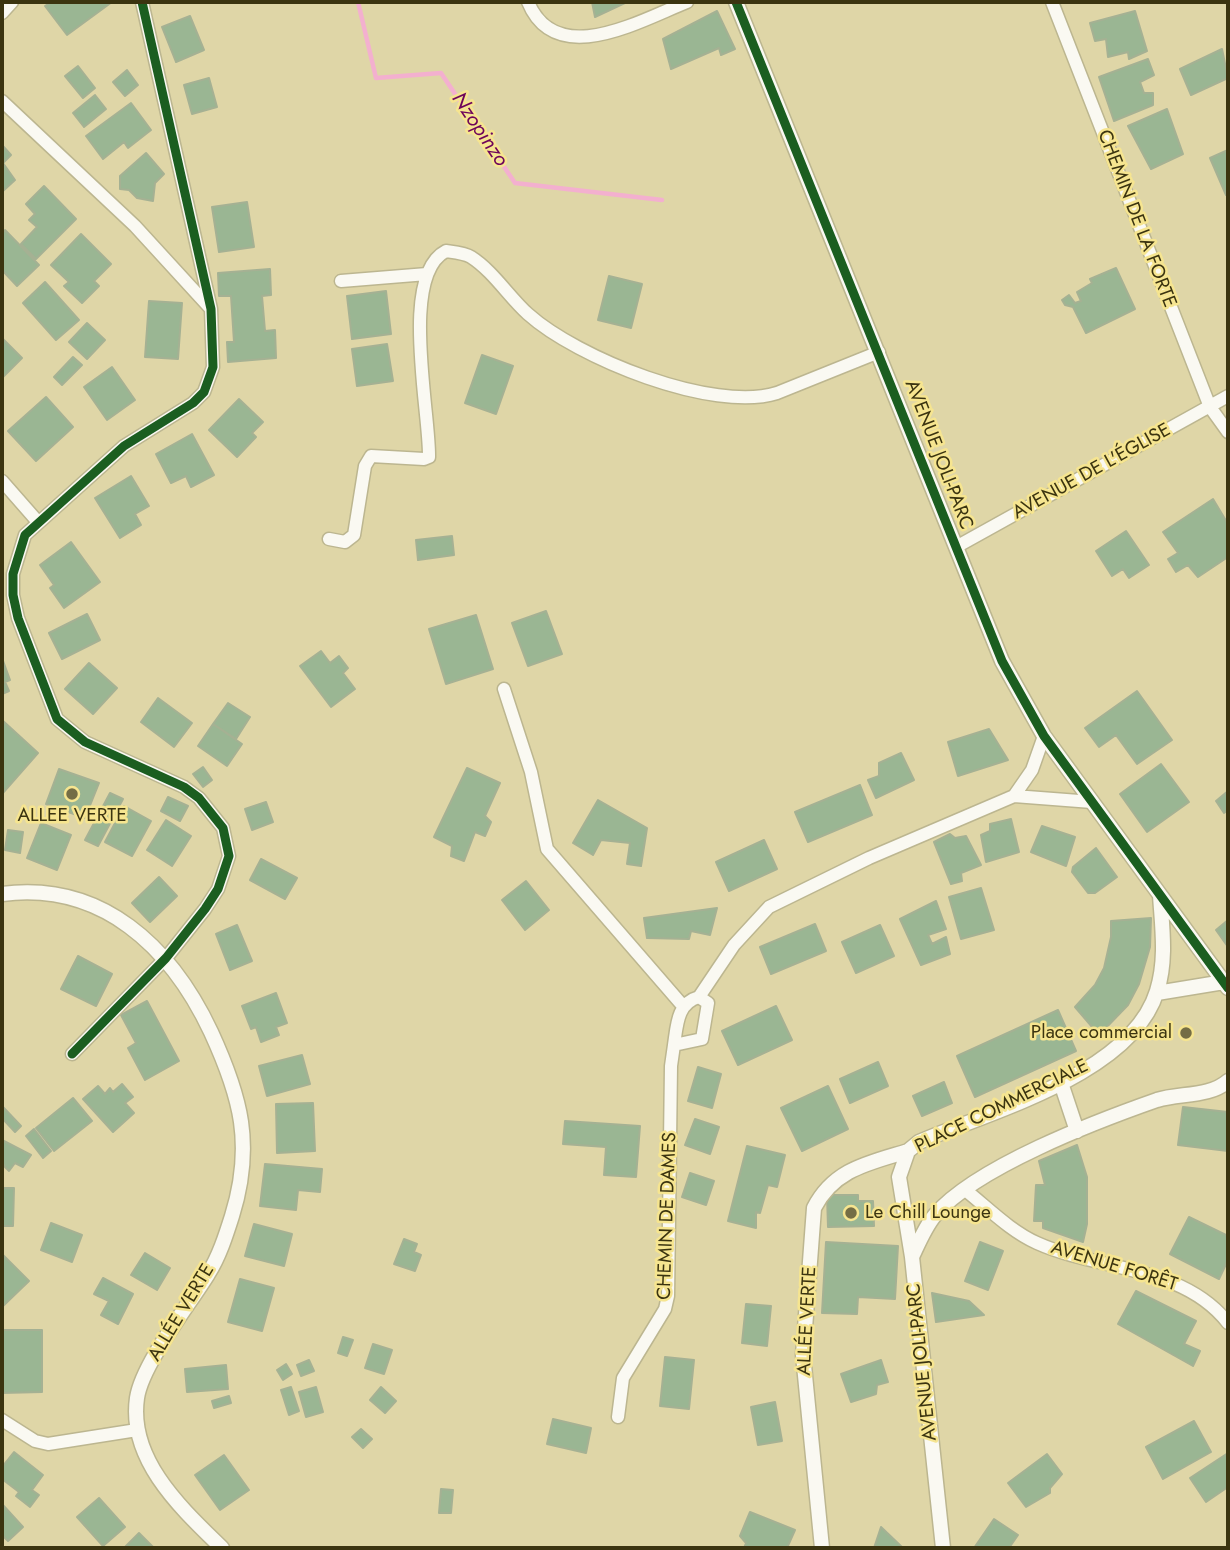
<!DOCTYPE html>
<meta charset="utf-8">
<style>
body{margin:0}
#map{position:relative;width:1230px;height:1550px;overflow:hidden;background:#dfd6a7;font-family:Jost,sans-serif}
canvas{display:block}
.frame{position:absolute;inset:0;border:4px solid #3b3410;pointer-events:none}
</style>
<div id="map">
<canvas width="1230" height="1550"></canvas>
<div class="frame"></div>
</div>
<script>
const g = document.querySelector('canvas').getContext('2d');
g.lineJoin = 'round';
function trace(path, color, width, dash) {
  g.strokeStyle = color;
  g.lineWidth = width;
  g.lineCap = dash ? 'butt' : 'round';
  g.setLineDash(dash || []);
  g.stroke(path);
}
function fill(path, color) {
  g.fillStyle = color;
  g.fill(path, 'evenodd');
}
function drawText(font, color, halo, rows, align = 'center') {
  g.font = font + ' Jost,sans-serif';
  g.lineWidth = 5;
  g.setLineDash([]);
  g.textBaseline = 'middle';
  g.strokeStyle = halo;
  g.fillStyle = color;
  for (const [text, x, y, turn = 0] of rows) {
    g.save();
    g.translate(x, y);
    g.rotate((+turn || 0) * Math.PI / 180);
    g.textAlign = isNaN(turn) ? turn : align;
    if (halo) g.strokeText(text, 0, 0);
    g.fillText(text, 0, 0);
    g.restore();
  }
}
trace(new Path2D(`
 M358,2l18,76 65,-5 74,110 147,17`), '#f3b0cf', 4.5);
const building = new Path2D(`
 M51,2h61l-45,33 -22,-29z
 M592,2h35l-32,15z
 M717,11l18,38 -14,6 -2,-7 -48,21 -8,-30z
 M1135,11l12,40 -18,8 -1,-7 -20,5 -2,-18 -11,2 -5,-18z
 M190,16l14,34 -28,12 -14,-35z
 M1222,49l6,29 -37,17 -11,-26z
 M1148,59l6,16 -14,7 4,11h9v12l-39,16 -15,-44z
 M78,66l17,22 -12,10 -18,-22z
 M127,70l11,15 -13,11 -12,-14z
 M209,78l8,29 -25,7 -8,-29z
 M95,95l11,14 -22,18 -11,-14z
 M131,103l20,27 -23,18 -4,-6 -21,17 -17,-23z
 M1167,109l16,45 -32,15 -23,-43z
 M2,145l9,10 -8,8 12,17 -12,11z
 M1228,150v44l-2,1 -16,-37z
 M146,153l18,21 -9,9 -2,18 -16,-3 -8,-8 -9,-1v-13z
 M44,186l32,33 -40,40 -15,-15 16,-17 -8,-7 6,-6 -9,-10z
 M247,202l7,45 -35,5 -7,-45z
 M5,230l34,35 -22,21 -15,-16v-36z
 M81,234l30,30 -17,17 5,5 -17,17 -18,-17 5,-4 -18,-17z
 M1116,268l19,41 -49,24 -13,-26 -8,-2 -3,-5 7,-5 6,8 6,-2 -4,-9 15,-9 -2,-4z
 M270,269l1,26 -9,1 3,35 10,-1 1,28 -48,4 -1,-20h7l-3,-46h-12l-1,-23z
 M609,276l33,8 -11,44 -33,-8z
 M45,282l34,38 -23,20 -33,-37z
 M386,291l5,43 -39,5 -5,-43z
 M149,301l33,2 -4,56 -33,-2z
 M87,323l18,17 -18,19 -18,-17z
 M2,338l20,20 -19,19 -1,-2z
 M387,344l6,37 -36,5 -5,-37z
 M482,355l31,11 -17,48 -31,-11z
 M73,357l9,8 -20,20 -8,-8z
 M112,367l23,33 -28,20 -23,-33z
 M46,397l27,30 -37,34 -28,-30z
 M239,399l24,23 -11,11 4,4 -19,20 -28,-27z
 M192,434l22,41 -23,12 -5,-11 -15,7 -15,-29z
 M131,476l18,30 -14,8 6,11 -21,13 -25,-40z
 M1213,499l15,25v33l-30,20 -10,-12 -12,7 -8,-13 10,-6 -15,-21z
 M1126,531l23,34 -20,13 -6,-9 -11,7 -16,-25z
 M452,536l2,19 -36,5 -2,-20z
 M71,542l29,40 -36,26 -14,-20 4,-3 -14,-20z
 M546,611l16,43 -34,12 -16,-43z
 M87,614l13,26 -38,19 -13,-26z
 M476,615l17,54 -47,15 -17,-55z
 M321,651l9,12 9,-7 9,12 -5,5 12,16 -24,18 -31,-41z
 M2,658l8,22 -5,2 4,9 -7,3z
 M89,663l28,25 -24,26 -28,-25z
 M1137,691l35,49 -35,24 -21,-29 -17,12 -14,-19z
 M158,698l34,25 -18,24 -33,-25z
 M228,703l22,14 -14,22 -23,-15z
 M2,720l36,33 -36,41z
 M213,724l29,20 -15,22 -29,-20z
 M989,729l19,31 -50,16 -10,-34z
 M901,753l13,27 -38,18 -8,-18 11,-4v-13z
 M1161,764l28,38 -42,30 -27,-38z
 M203,767l9,13 -9,7 -10,-13z
 M467,768l33,15 -15,33 6,6 -6,14 -10,-4 -11,29 -13,-5 1,-10 -18,-9z
 M59,769l40,14 -14,35 -39,-14z
 M860,785l12,30 -64,27 -13,-30z
 M1228,791v19l-4,3 -8,-12z
 M110,793l13,6 -25,47 -13,-6z
 M168,797l20,9 -8,15 -19,-10z
 M598,800l49,28 -6,38 -14,-2 3,-21 -29,-3 -8,15 -20,-12z
 M266,802l7,20 -21,8 -7,-21z
 M124,806l27,15 -19,35 -27,-14z
 M1011,819l8,33 -33,10 -5,-27 9,-4v-7z
 M166,820l25,16 -19,30 -25,-16z
 M41,823l30,12 -14,35 -30,-12z
 M1042,826l33,11 -9,29 -35,-14z
 M8,830l15,2 -3,21 -15,-3z
 M950,834l5,4 11,-2 15,29 -20,8 1,8 -11,3 -17,-42z
 M764,840l13,29 -48,22 -13,-29z
 M1096,848l21,29 -22,16h-7l-16,-21 1,-5z
 M261,859l36,19 -12,21 -35,-19z
 M159,877l18,19 -27,26 -18,-19z
 M526,881l23,29 -24,20 -23,-30z
 M981,888l13,42 -33,9 -12,-42z
 M936,901l10,28 -18,6 4,9 14,-7 4,17 -29,11 -21,-46z
 M717,908l-7,27 -19,-4 -2,8 -42,-1 -3,-20z
 M1151,918l-1,29 -11,37 -11,21 -29,30 -24,-28 20,-22 9,-17 7,-31v-16z
 M1228,920v27l-12,-17z
 M815,924l11,27 -55,23 -11,-27z
 M237,925l15,36 -22,9 -14,-36z
 M880,925l14,31 -38,17 -14,-31z
 M78,956l34,18 -16,32 -35,-17z
 M276,993l11,30 -11,4 3,8 -18,7 -5,-15 -5,2 -9,-23z
 M147,1001l32,60 -34,19 -17,-32 8,-5 -15,-28z
 M776,1006l16,34 -54,25 -16,-34z
 M1058,1010l18,41 -101,46 -18,-41z
 M302,1055l8,29 -43,12 -8,-30z
 M878,1062l10,24 -38,17 -10,-24z
 M698,1067l23,7 -9,34 -24,-7z
 M944,1082l8,21 -30,13 -9,-20z
 M122,1084l11,13 -8,6 9,10 -21,19 -30,-33 15,-13 7,8 5,-6 3,4z
 M828,1086l20,43 -46,22 -21,-43z
 M73,1098l19,23 -38,30 -18,-23z
 M313,1103l2,48 -38,2 -1,-49z
 M3,1107l18,19 -6,6 -13,-14z
 M1183,1107l45,5v39l-50,-6z
 M695,1119l24,8 -9,27 -25,-9z
 M565,1121l75,5 -4,51 -32,-2 2,-28 -43,-3z
 M34,1129l17,22 -8,7 -17,-22z
 M2,1140l29,15 -8,12 -8,-4 -6,8 -4,-4 -3,-5z
 M1077,1145l10,32v47l-4,18 -40,-14v-7h-9l2,-36h9l-6,-24z
 M747,1146l38,9 -8,32 -9,-2 -8,28 -4,-1v16l-28,-7z
 M265,1164l57,5 -2,23 -22,-2 -2,20 -36,-4z
 M690,1173l24,8 -8,24 -24,-8z
 M2,1188h12l-1,38h-11z
 M827,1195h31v6h15l1,25 -46,1z
 M1189,1217l39,19v24l-9,19 -49,-25z
 M51,1223l31,12 -10,27 -31,-12z
 M254,1224l38,10 -8,32 -39,-10z
 M404,1239l13,5 -3,8 7,3 -6,16 -21,-7z
 M826,1242l72,4 -3,53 -37,-2 -1,17 -35,-1z
 M980,1242l23,9 -15,39 -23,-9z
 M145,1253l25,15 -13,22 -26,-15z
 M3,1255l26,26 -27,26v-51z
 M103,1278l30,16 -15,30 -17,-9 8,-14 -15,-7z
 M240,1279l34,9 -12,43 -34,-9z
 M1136,1291l60,30 -12,23 16,7 -7,15 -75,-42z
 M932,1293l37,8 15,14 -48,7z
 M746,1304l25,2 -4,40 -25,-3z
 M2,1330h40v62l-40,1z
 M343,1337l10,3 -6,16 -9,-3z
 M373,1344l19,6 -8,24 -19,-6z
 M665,1357l29,3 -5,49 -29,-3z
 M309,1360l5,11 -13,5 -4,-11z
 M881,1360l7,22 -11,3 -1,9 -25,8 -10,-28z
 M286,1364l6,10 -9,6 -6,-10z
 M226,1365l2,24 -41,3 -2,-23z
 M291,1387l8,24 -10,4 -8,-25z
 M316,1387l7,25 -17,5 -7,-25z
 M381,1387l15,14 -11,12 -15,-13z
 M229,1396l2,7 -17,5 -2,-7z
 M775,1402l7,39 -24,4 -7,-38z
 M553,1419l38,9 -5,25 -39,-9z
 M1194,1421l17,31 -48,27 -17,-32z
 M361,1429l11,10 -9,9 -11,-11z
 M14,1452l29,23 -11,15 7,5 -9,12 -14,-11 3,-4 -17,-13v-12z
 M1228,1453v34l-22,15 -16,-24z
 M1047,1454l15,20 -12,14v5l-24,14 -18,-24z
 M224,1455l25,35 -29,20 -25,-35z
 M441,1489l12,1 -2,23h-12z
 M99,1498l26,29 -22,19 -26,-29z
 M2,1504l21,23 -15,14 -6,-6z
 M750,1512l45,18 -8,18h-43l2,-5 -6,-7z
 M994,1519l24,16 -9,13h-35z
 M881,1527l22,21h-29z
 M139,1533l15,15h-30z`);
fill(building, '#9ab693');
trace(building, '#a5b193', 2);
const minor = new Path2D(`
 M528,2c28,68 113,18 159,0
 M1052,2l158,405 18,25
 M2,13l10,-11
 M2,101l133,125 76,83
 M341,281l86,-7
 M2,481l36,41
 M329,539l16,3 9,-7 11,-69 6,-10 53,3 5,-2c1,-45 -30,-182 17,-206 7,1 19,2 25,6 22,14 38,40 57,57 49,44 185,99 249,79l102,-41
 M956,547l272,-151
 M504,689l27,83 16,77 136,157
 M1014,796l18,-26 12,-34
 M699,997l35,-52 35,-38 100,-49 145,-62 78,6
 M699,997l9,6 -6,36 -28,6c3,-20 3,-42 25,-48z
 M72,1054l94,-96 39,-49 13,-20 11,-33 -6,-28 -24,-30 -15,-11 -99,-45 -28,-23 -39,-101 -5,-23v-21l12,-39 99,-89 69,-43 11,-11 9,-25 -2,-58 -69,-307
 M964,1189c23,18 46,42 73,54 62,28 146,22 191,80
 M618,1417l5,-39 42,-69 3,-13 3,-230 3,-21
 M2,1420l33,21 13,3 89,-14`);
const tertiary = new Path2D(`
 M736,2l266,659 42,75 184,252
 M2,894c100,-13 169,53 209,138 30,65 43,113 21,184 -6,19 -13,41 -24,58 -19,31 -66,90 -71,124 -9,62 45,111 85,150
 M1157,993l67,-11
 M1061,1083l16,48
 M912,1257c7,-15 13,-30 23,-42 41,-48 162,-94 222,-115 23,-7 53,-3 71,-19
 M822,1548l-19,-193 11,-147c20,-39 55,-45 94,-57
 M943,1548l-31,-291 -13,-80 9,-26 11,-9c72,-31 213,-68 238,-151 10,-32 5,-64 3,-96`);
trace(minor, '#bcb690', 15);
trace(tertiary, '#bcb690', 17);
trace(minor, '#faf9f2', 12);
trace(tertiary, '#faf9f2', 14);
trace(new Path2D(`
 M736,2l266,659 42,75 184,252
 M72,1054l94,-96 39,-49 13,-20 11,-33 -6,-28 -24,-30 -15,-11 -99,-45 -28,-23 -39,-101 -5,-23v-21l12,-39 99,-89 69,-43 11,-11 9,-25 -2,-58 -69,-307`), '#1b5e20', 9);
for (const [x, y, r, color] of [
 [72,794,7,"#746d45"],
 [1186,1033,7,"#746d45"],
 [851,1213,7,"#746d45"]
]) {
  const dot = new Path2D();
  dot.arc(x, y, r, 0, 2 * Math.PI);
  g.fillStyle = color;
  g.fill(dot);
  trace(dot, '#f6e590', 2.5);
}
drawText('19px', '#3b3410', '#f6e590', [
 ["CHEMIN DE LA FORTE",1136,219,69],
 ["AVENUE JOLI-PARC",938,455,69],
 ["AVENUE DE L'ÉGLISE",1092,472,-29],
 ["PLACE COMMERCIALE",1002,1107,-26],
 ["CHEMIN DE DAMES",668,1216,-88],
 ["AVENUE FORÊT",1114,1267,17],
 ["ALLÉE VERTE",182,1313,-59],
 ["ALLÉE VERTE",808,1321,-87],
 ["AVENUE JOLI-PARC",923,1362,-96]
]);
drawText('19px', '#3b3410', '#f6e590', [
 ["ALLEE VERTE",72,816],
 ["Place commercial",1172,1033,"right"],
 ["Le Chill Lounge",865,1213,"left"]
]);
drawText('italic 21px', '#6e055a', '#f6e590', [
 ["Nzopinzo",479,130,56]
]);
</script>
